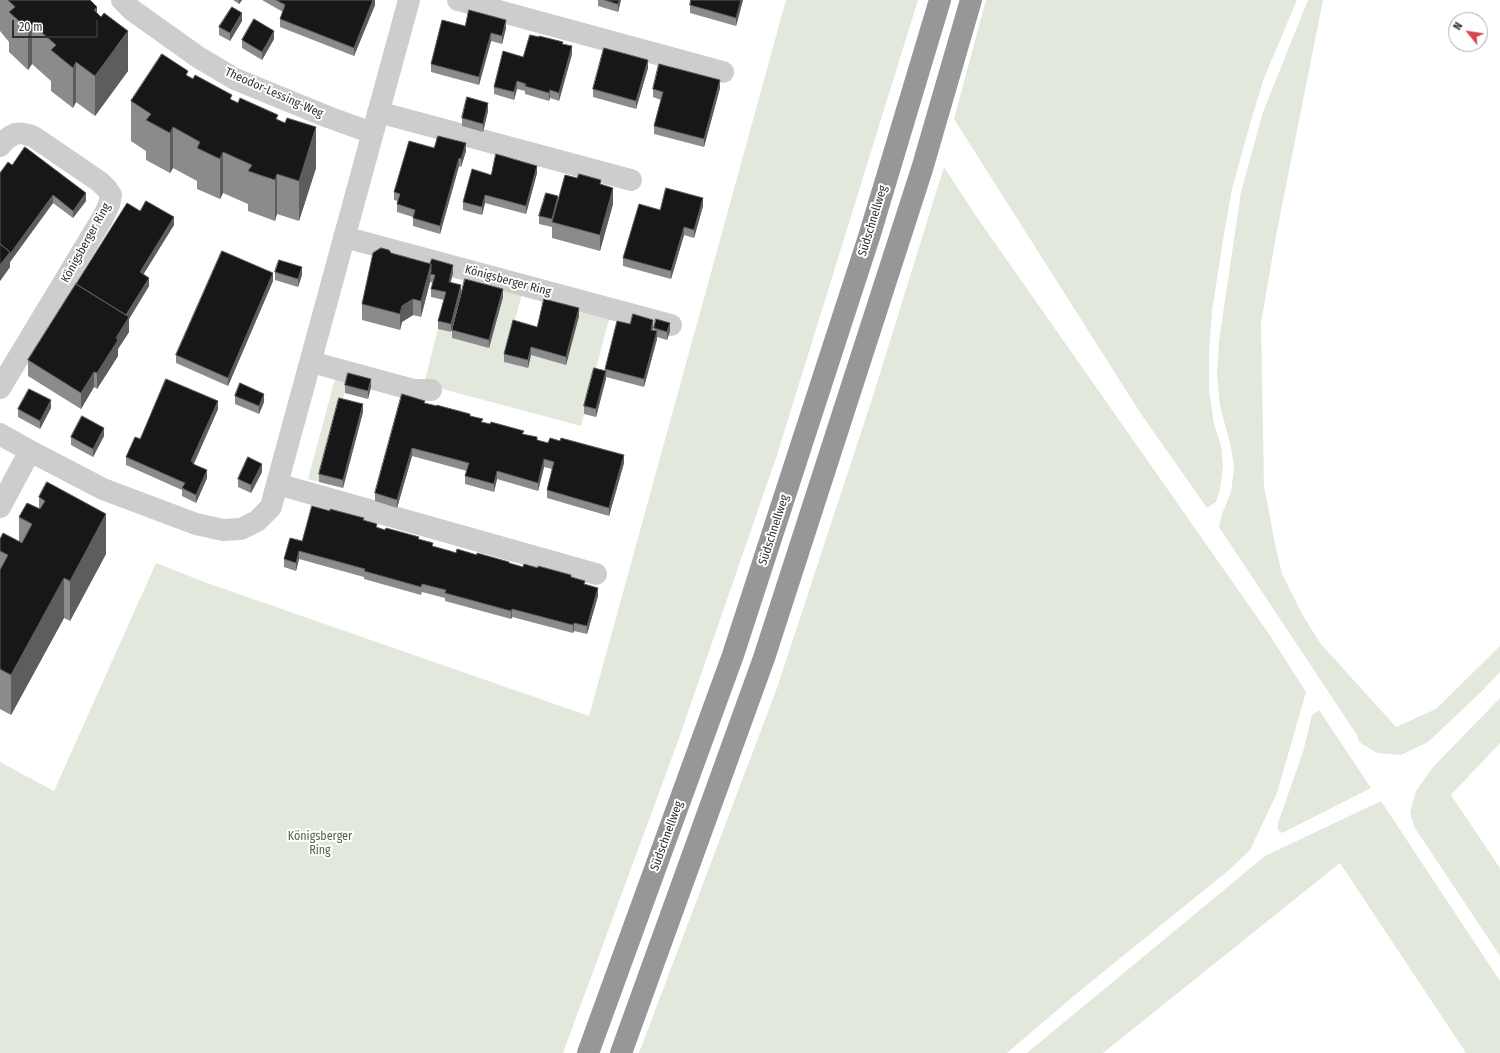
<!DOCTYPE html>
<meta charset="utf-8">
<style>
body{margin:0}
#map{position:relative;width:1500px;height:1053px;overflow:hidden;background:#fff;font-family:"Fira Sans Condensed",sans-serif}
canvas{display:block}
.north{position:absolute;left:1448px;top:12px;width:40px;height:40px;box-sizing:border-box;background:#fff;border:1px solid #acacac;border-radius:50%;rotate:300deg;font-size:11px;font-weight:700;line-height:16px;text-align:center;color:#303030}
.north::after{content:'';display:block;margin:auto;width:14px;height:18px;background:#d34550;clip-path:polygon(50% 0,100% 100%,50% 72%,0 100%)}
.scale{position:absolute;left:12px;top:20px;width:86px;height:18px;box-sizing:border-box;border:2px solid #303030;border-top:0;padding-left:5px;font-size:12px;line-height:14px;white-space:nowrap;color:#303030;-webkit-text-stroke:3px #fff;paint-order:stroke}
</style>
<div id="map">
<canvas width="1500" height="1053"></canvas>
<div class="north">N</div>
<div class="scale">20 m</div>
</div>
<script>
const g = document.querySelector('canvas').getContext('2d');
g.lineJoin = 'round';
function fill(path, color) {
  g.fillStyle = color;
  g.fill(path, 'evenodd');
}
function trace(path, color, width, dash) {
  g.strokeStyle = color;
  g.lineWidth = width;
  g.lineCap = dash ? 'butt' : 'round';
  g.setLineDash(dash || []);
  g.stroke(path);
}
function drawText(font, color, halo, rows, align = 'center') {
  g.font = font + ' "Fira Sans Condensed",sans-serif';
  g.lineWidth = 4;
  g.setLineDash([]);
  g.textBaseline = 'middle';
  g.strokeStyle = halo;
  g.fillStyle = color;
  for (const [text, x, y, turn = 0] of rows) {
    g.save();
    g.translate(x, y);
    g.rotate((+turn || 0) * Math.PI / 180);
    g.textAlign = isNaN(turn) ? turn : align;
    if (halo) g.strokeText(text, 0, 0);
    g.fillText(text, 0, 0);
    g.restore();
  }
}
fill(new Path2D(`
 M786,0h132l-141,455 -99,286 -115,312h-563v-291l54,29 102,-228 51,20 382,133z
 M986,0h311l-33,78 -12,39 -20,72 -9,51 -11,71 -3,41v39l5,33 7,22 2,20 -3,24 -4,12 -9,6 -66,-94 -187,-295z
 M1308,0h15l-47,236 -15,87 3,163 12,63 6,25 20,40 18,29 76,84 40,-18 64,-63v26l-19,20 -53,50 -27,13 -24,-2 -18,-11 -2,-7 -138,-208 3,-13 9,-22 3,-24 -3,-21 -11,-41 -3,-32 2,-33 22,-149 22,-80z
 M944,167l32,49 293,418 37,58 -29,101 -27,57 -21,20 -153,124 -69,59h-368l138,-365 95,-289z
 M486,284l36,10 -18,67 24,7 3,-13 35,9 4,-55 40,6 -29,111 -157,-42 14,-55 15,4z
 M336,375l12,4 -7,27h-2l-20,76 -11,-3z
 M1500,698v45l-49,52 49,73v88l-85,-128 -5,-15 6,-22 17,-24z
 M1319,710l52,78 -89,45 -4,-3v-7l25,-71 9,-37z
 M1381,801l119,180v72h-34l-126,-190 -237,190h-76l238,-197z`), '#e3e8dc');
trace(new Path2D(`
 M122,0l10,10 66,47 37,22 93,38 36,13 9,2
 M458,0l265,72
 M378,112l253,68
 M0,146c11,-13 18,-16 34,-9l66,45 7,7 4,6 -2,10 -7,14 -102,169
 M344,237l327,88
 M311,362l103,28h17
 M0,434l30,17 73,38 93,35 27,6 18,-1 16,-8 14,-14 6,-23 132,-484
 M277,484l319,90
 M0,507l30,-56`), '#cdcdcd', 22);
trace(new Path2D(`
 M588,1053l145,-398 136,-418 71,-237
 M621,1053l143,-395 158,-489 49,-169`), '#979797', 22);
fill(new Path2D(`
 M0,0h90l38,71 -33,45 -19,-14 -3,6 -22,-17v-10l-19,-17 -4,6 -19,-18v-10l-9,-11z
 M233,0h9l-3,4z
 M262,0h113v5l-21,51 -74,-29v-8l3,-7z
 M598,0h23l-3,12 -20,-6z
 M743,0l-7,26 -46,-13v-8z
 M242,21l-12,20 -11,-6v-8z
 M465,26l41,2 -4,16 -11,-3 -12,44 -48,-13v-8z
 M274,39l-12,21 -20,-12v-8z
 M563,44l9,10 -13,47 -9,-3 -1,3 -24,-7v-3l-8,-2 -3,11 -20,-6v-7l29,-30z
 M648,68l-12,41 -43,-12v-8z
 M188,76l44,24 46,20 38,48 -17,53 -22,-7 -2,7 -27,-10v-7l-25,-11 -3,6 -23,-10v-8l-24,-13 -3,5 -24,-13v-9l-15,-10v-40z
 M720,88l-16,59 -50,-13v-8l7,-26 -8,-3v-8z
 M488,111l-5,21 -21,-6v-8z
 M434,148l32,3 -5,16 -2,-1 -19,68 -27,-8v-9l-16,-5v-8l1,-3 -4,-1v-8z
 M12,165l74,36 -13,17 -20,-15 -43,59v5l-10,14z
 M537,173l-11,41 -41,-11 -3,12 -19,-5v-8l28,-27z
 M601,185l12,19 -13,47 -48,-13v-13v2l-13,-3v-8l19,-15z
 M703,206l-9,32 -10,-3 -13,44 -48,-13v-8l37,-48z
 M140,211l34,14 -31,49 6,12 -20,33v13l-11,17v7l-21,33 -3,-2 -13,22 -53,-33v-16l48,-76z
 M391,253l62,20 -3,9 11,11 -10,39 -13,-3v-8l6,-21 -13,-3v-8l2,-6 -3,-1 -9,35 -8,-2 -11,7 -2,8 -38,-10v-16z
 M275,272l27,3 -4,12 -23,-7z
 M273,281l-45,105 -52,-23v-8z
 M503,297l-14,51 -37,-10v-8z
 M579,316l-13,49 -35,-10 -3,13 -24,-6v-8l33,-27z
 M630,324l23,4 -1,2h2v-2l16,3 -3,9 -10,-3v2l-13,48 -38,-10 -10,40 -12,-3v-8l21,-35v-2z
 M345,385l26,2 -3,12 -23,-6z
 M235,396l29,6 -5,12 -24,-10z
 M425,403l45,13 13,6 41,12 13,6 87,23 -15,53 -62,-18v-8l5,-21 -8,-2 -6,24 -41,-12 -3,13 -29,-8v-8l2,-5 -55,-15 -15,52 -22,-7v-8z
 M51,408l-11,21 -22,-12v-8z
 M218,409l-24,55 13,14 -11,25 -14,-7v-6l-56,-25v-8l14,-18z
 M363,412l-20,76 -24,-6v-8z
 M104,436l-11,21 -22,-12v-8z
 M262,472l-11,21 -13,-6v-8z
 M47,482l59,72 -36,67 -6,-3 -53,97 -11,-6v-170l19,3v-25l20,-8v-12z
 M364,520l13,8 42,11 14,8 23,6 53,10 14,4 48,10 14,8 13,11 -11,38 -13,-3 -1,2 -61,-16 -1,2 -66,-18v-3l-23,-6 -1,3 -57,-16v-2l-65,-18 -3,12 -12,-4v-8l18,-18z`), '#8b8b8b');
fill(new Path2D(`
 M239,0h3l-3,4z
 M373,0h2v5l-21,51v-8z
 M619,0h2l-3,12v-8z
 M741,0h2l-7,26v-8z
 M97,7v40l-3,-37z
 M242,13v8l-12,20v-8z
 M506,20v8l-4,16v-8z
 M32,24v40l-4,6v-41z
 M128,31v40l-33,45v-40z
 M274,31v8l-12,21v-8z
 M491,33v8l-12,44v-8z
 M572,46v8l-13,47v-8z
 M648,60v8l-12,41v-8z
 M76,62v40l-3,6v-40z
 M720,80v8l-16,59v-8z
 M517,81v8l-3,11v-8z
 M550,90v8l-1,3v-8z
 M488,103v8l-5,21v-8z
 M173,127v41l-3,5v-40z
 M316,127v41l-17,53v-40z
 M466,143v8l-5,16v-8z
 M223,152v41l-3,6v-40z
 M459,158v8l-19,68v-8z
 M537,166v7l-11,41v-8z
 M277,174v40l-2,7v-41z
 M613,188v16l-13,47v-16z
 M86,193v8l-13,17v-7z
 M53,195v8l-43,59v5l-10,14v-16z
 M485,195v8l-3,12v-8z
 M558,196v8l-6,18v5v-8z
 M703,198v8l-9,32v-8z
 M174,217v8l-34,55v-8z
 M684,227v8l-13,44v-8z
 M431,264l-1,18 -9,35v-16z
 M453,265v8l-4,17v-8z
 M302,267v8l-4,12v-8z
 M273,273v8l-45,105v-8z
 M149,278v8l-20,33v13l-11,17v7l-21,33v-16l26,-52z
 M461,285v8l-10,39v-8z
 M503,289v8l-14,51v-8z
 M413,299v16l-11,7 -2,8v-16l2,-8z
 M579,308v8l-13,49v-8z
 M653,320v8l-2,10v-8z
 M670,323v8l-3,9v-8z
 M657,331v8l-13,48v-8z
 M531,347v8l-3,13v-8z
 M606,371v8l-10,38v-8z
 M94,372v15l-13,22v-16z
 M371,379v8l-3,12v-8z
 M264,394v8l-5,12v-8z
 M51,400v8l-11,21v-8z
 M218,401v8l-25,56 -2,-4z
 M363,404v8l-20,76v-8z
 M104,428v8l-11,21v-8z
 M412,448v8l-15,52v-8z
 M624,455v8l-15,53v-8z
 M544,459v8l-6,24v-8z
 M262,464v8l-11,21v-8z
 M207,470v8l-11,25v-8z
 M497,471v8l-3,13v-8z
 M106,514v40l-36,67v-40z
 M299,551v8l-3,12v-8z
 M64,578v40l-53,97v-40z
 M598,588v8l-11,38v-8z
 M512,609v8l-1,2v-8z
 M574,623v8l-1,2v-8z`), '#5d5d5d');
const building = new Path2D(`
 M8,0h82l7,7 -3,3 7,7 3,-4 24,18 -33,45 -19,-14 -3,6 -22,-18 5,-5 -24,-21 -4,5 -19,-17 6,-5z
 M276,0h97l-19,48 -74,-29 5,-14z
 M605,0h14l-1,4z
 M691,0h50l-5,18 -46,-13z
 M232,7l10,6 -12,20 -11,-6z
 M469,10l37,10 -4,16 -11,-3 -12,44 -48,-13 11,-44 23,6z
 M254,19l20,12 -12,21 -20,-12z
 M530,35l9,2v-1l24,6 -1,2 10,2 -13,47 -9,-3 -1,3 -24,-7 1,-2 -9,-3 -3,11 -20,-5 9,-36 20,6z
 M604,48l44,12 -12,41 -43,-12z
 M162,54l26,17 -2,4 7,4 2,-4 37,20 -2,4 8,4 2,-5 38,17 -2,4 9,4 2,-5 29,9 -17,54 -22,-7 -2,6 -27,-9 4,-6 -29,-13 -3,7 -23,-11 3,-6 -27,-15 -3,6 -24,-13 5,-6 -20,-13z
 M659,64l61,16 -16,59 -50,-13 9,-34 -10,-3z
 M467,97l21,6 -5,21 -21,-6z
 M438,136l28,7 -5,16 -2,-1 -19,68 -27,-8 2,-8 -18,-6 3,-10 -6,-2 15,-51 25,7z
 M25,147l61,46 -13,18 -20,-16 -43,59v-2l-10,-8v-71l8,-11 4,3z
 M496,154l41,12 -11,40 -41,-11 -3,12 -19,-5 9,-33 19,6z
 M579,174l22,6 -1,4 13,4 -13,47 -48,-13 13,-47 12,3z
 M666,188l37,10 -9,32 -10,-3 -13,44 -48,-13 16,-54 21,6z
 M546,193l12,3 -6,23 -13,-3z
 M146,201l28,16 -34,55 9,6 -23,37 -50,-31 51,-81 13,8z
 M0,244l10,8 -10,13z
 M381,248l8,2 2,3 40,11 -10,37 -8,-2 -11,7 -2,8 -38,-10 11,-51z
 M222,251l51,22 -45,105 -52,-23z
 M432,259l21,6 -4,17 12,3 -10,39 -13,-3 8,-29 -15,-3 4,-14 -5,-1 1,-2v-8h-1z
 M279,260l23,7 -4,12 -23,-7z
 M465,279l38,10 -14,51 -37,-10z
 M76,284l53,33 -13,21 2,2 -21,33 -3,-1 -13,21 -53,-33z
 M544,299l35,9 -13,49 -35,-10 -3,13 -24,-6 9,-34 24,7z
 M633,314l20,6 -2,10 6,1 -13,48 -39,-10 12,-48 13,3z
 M656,319l14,4 -3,9 -13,-4z
 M594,368l12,3 -10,38 -12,-3z
 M348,373l23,6 -3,12 -23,-6z
 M166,379l52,22 -27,60 2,1v2l14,6 -11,25 -14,-7 3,-5 -59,-26 9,-20 5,2z
 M240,383l24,11 -5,12 -24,-10z
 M29,389l22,11 -11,21 -22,-12z
 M402,394l23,7 -1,2 13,3v-1l3,1 30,8v2l13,3 -2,3 9,2 1,-2 33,9 -2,3 15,3v3l11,3 2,-5 10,3 1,-3 63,17 -15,53 -62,-18 7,-28 -10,-3 -6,24 -41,-12 -3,13 -29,-8 4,-13 -57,-15 -15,52 -22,-7z
 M339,398l24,6 -20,76 -24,-6z
 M82,416l22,12 -11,21 -22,-12z
 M248,457l14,7 -11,21 -13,-6z
 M47,482l59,32 -36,67 -6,-3 -53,97 -11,-6v-99l8,-15 -8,-4v-12l3,-6 19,10 10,-19 -13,-7 8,-14 13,6 5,-8 -6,-4z
 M312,506l18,5v-2l30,8 4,1 -1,2 14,4 -1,3 9,3 1,-2 33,9 -1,2 15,4 -1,3 18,5 6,2 1,-4 20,6v-2l32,9v1l14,4 1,-3 14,4v-2l33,9v2l14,4 -1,3 14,4 -11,38 -13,-3 -1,2 -61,-16 -1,2 -66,-18 1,-3 -24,-6 -1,3 -57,-16 1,-2 -66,-18 -3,12 -12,-4 6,-21 12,3z`);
fill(building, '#171717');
trace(building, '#5d5d5d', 1);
drawText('12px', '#303030', '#fff', [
 ["Theodor-Lessing-Weg",274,93,24],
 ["Südschnellweg",873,221,-73],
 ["Königsberger Ring",86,243,-61],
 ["Königsberger Ring",508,281,15],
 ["Südschnellweg",774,530,-72],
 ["Südschnellweg",667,836,-70]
]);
drawText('12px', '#536741', '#fff', [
 ["Königsberger",320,837],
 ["Ring",320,851]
]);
</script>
